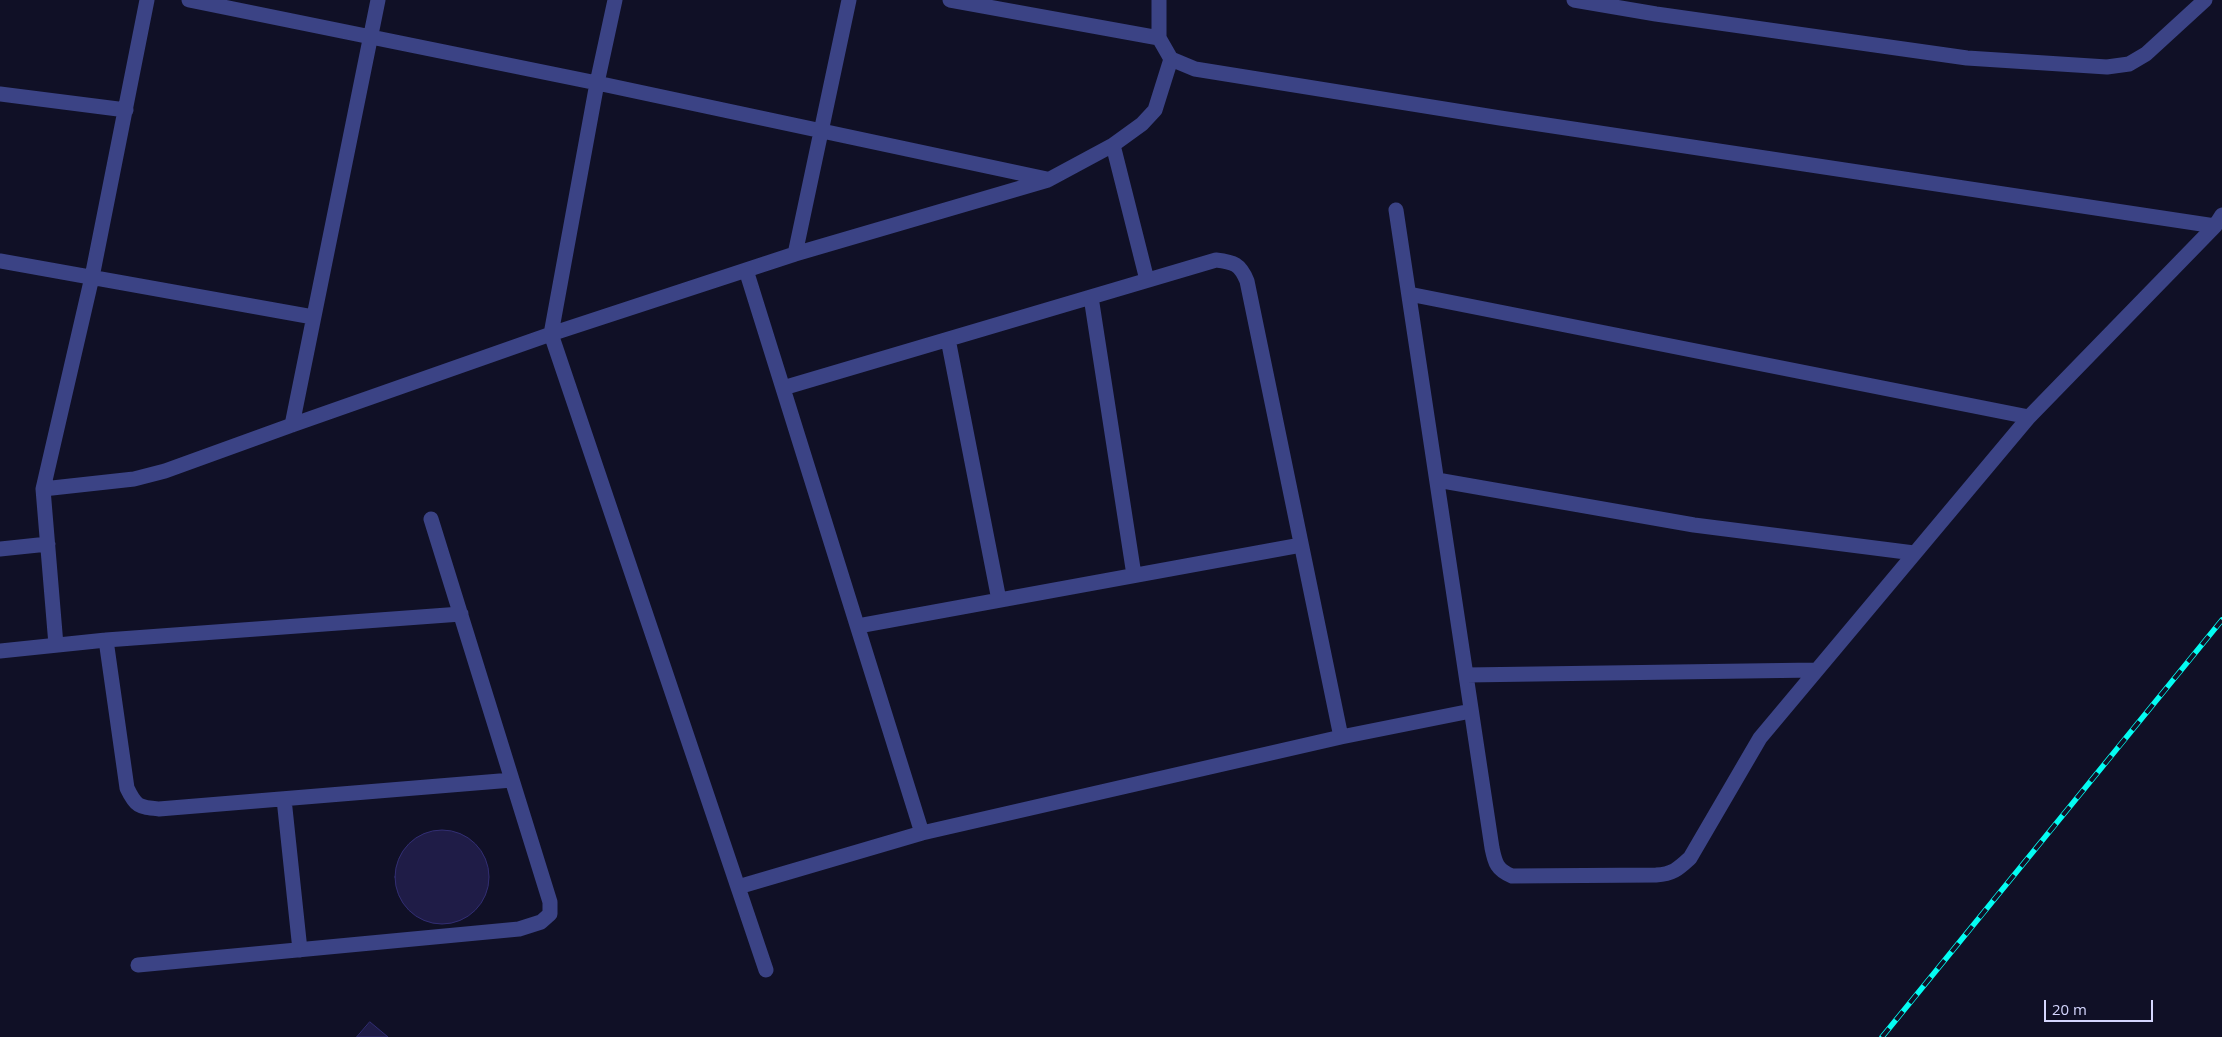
<!DOCTYPE html>
<style>
body{margin:0}
#map{position:relative;width:2222px;height:1037px;overflow:hidden;background:#101026;font-family:"Open Sans",sans-serif}
canvas{display:block}
.scale{position:absolute;left:2044px;top:1000px;width:109px;height:22px;box-sizing:border-box;border:2px solid #d5d6fe;border-top:0;padding-left:6px;font-size:15px;line-height:18px;white-space:nowrap;color:#d5d6fe;-webkit-text-stroke:4px #101026;paint-order:stroke}
</style>
<div id="map">
<canvas width="2222" height="1037"></canvas>
<div class="scale">20 m</div>
</div>
<script>
const g = document.querySelector('canvas').getContext('2d');
g.lineJoin = 'round';
function fill(path, color) {
  g.fillStyle = color;
  g.fill(path, 'evenodd');
}
function trace(path, color, width, dash) {
  g.strokeStyle = color;
  g.lineWidth = width;
  g.lineCap = dash ? 'butt' : 'round';
  g.setLineDash(dash || []);
  g.stroke(path);
}
const building = new Path2D(`
 M395 877a47 47 0 1 1 94 0a47 47 0 1 1-94 0Z
 M370,1022l18,15h-31z`);
fill(building, '#1f1c47');
trace(building, '#322e73', 1);
trace(new Path2D(`
 M189,0l408,83 450,96
 M615,0l-18,83 -46,251 215,636
 M950,0l209,38
 M1159,0v38l12,21 24,10 305,49 715,108
 M1574,0l82,14 311,44 140,9 22,-3 17,-10 59,-54
 M0,94l126,16
 M1113,145l34,135
 M1396,210l96,638c3,15 5,22 20,28l144,-1c17,-1 22,-6 34,-17l70,-120 269,-321 186,-191 7,-11
 M795,254l54,-254
 M0,261l313,56
 M746,270l176,563
 M1409,294l620,123
 M1091,297l43,278
 M948,339l51,261
 M783,388l433,-128c18,2 24,4 31,21l94,456
 M292,425l86,-425
 M1437,480l257,45 220,28
 M43,489l91,-10 31,-8 127,-46 259,-91 244,-80 253,-74 65,-35 29,-21 13,-14 16,-51
 M0,549l48,-5
 M858,626l443,-81
 M106,640l21,148c9,19 12,19 32,21l353,-29
 M56,645l-13,-156 49,-212 55,-277
 M0,651l106,-11 355,-26
 M1466,675l350,-5
 M284,799l16,151
 M738,887l184,-54 419,-96 130,-26
 M138,965l381,-36 22,-7 9,-8v-12l-119,-383`), '#3b4385', 15);
const rail = new Path2D(`
 M1882,1037l340,-417`);
trace(rail, '#04fcf2', 5.5);
trace(rail, '#101026', 4, [11]);
</script>
